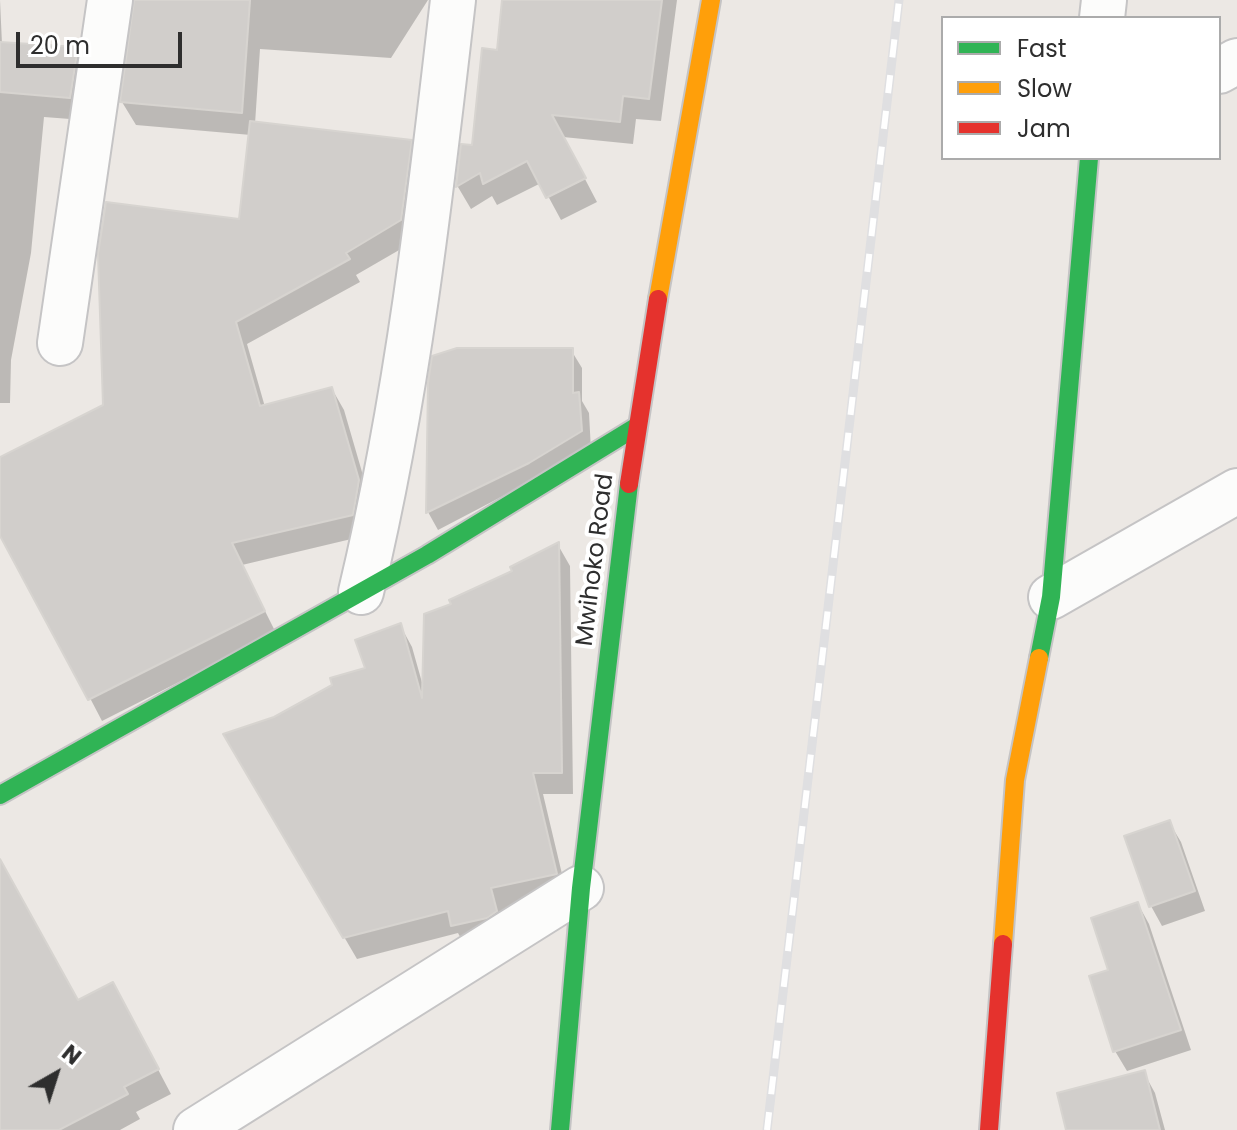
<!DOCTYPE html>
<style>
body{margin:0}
#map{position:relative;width:1237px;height:1130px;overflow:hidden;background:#ece8e4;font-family:Poppins,sans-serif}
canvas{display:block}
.legend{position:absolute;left:941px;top:16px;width:280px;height:144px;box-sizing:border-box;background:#fff;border:2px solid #ababab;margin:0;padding:10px 14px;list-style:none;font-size:24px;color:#2e2e2e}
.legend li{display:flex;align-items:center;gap:16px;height:40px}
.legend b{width:40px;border:2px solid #ababab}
.north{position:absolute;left:16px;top:1034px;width:80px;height:80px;-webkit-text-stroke:6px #fff;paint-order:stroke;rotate:39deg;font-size:22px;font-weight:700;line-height:32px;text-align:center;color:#2e2e2e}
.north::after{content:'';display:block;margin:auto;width:28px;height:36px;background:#2e2e2e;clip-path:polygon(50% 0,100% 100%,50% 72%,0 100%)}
.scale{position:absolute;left:16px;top:32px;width:166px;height:36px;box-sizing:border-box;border:4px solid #2e2e2e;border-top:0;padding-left:10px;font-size:24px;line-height:28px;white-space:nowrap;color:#2e2e2e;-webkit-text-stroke:6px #fff;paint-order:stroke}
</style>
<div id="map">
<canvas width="1237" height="1130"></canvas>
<ul class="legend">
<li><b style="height:10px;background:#30b455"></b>Fast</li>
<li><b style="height:10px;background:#ff9f0a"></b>Slow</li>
<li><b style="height:10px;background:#e5322d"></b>Jam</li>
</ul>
<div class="north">N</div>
<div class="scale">20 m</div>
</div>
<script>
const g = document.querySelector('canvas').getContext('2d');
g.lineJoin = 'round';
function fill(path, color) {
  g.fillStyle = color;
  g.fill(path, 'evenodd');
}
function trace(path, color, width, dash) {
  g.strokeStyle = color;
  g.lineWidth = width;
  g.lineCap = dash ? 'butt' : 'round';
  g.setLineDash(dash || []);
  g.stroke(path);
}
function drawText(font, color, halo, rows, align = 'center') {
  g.font = font + ' Poppins,sans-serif';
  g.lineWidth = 8;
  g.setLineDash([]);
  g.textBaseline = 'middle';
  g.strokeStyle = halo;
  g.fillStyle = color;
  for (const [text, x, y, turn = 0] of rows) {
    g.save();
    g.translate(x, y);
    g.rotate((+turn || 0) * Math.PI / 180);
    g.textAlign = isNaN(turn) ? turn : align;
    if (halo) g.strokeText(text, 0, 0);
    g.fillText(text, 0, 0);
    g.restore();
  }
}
fill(new Path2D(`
 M0,0l2,44 75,5 13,23 -7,48 -39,-3 -13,136 -20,107 -1,43h-10z
 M134,0h294l-37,58 -131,-9 -5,75 155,18 13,21 -10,79 -57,33 4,7 -113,62 18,63 67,-18 12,21 27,93 -7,33 -122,29 34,68 -174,88 -102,-195v-50l113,-75 128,-179 10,-87 -115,-10 -14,-23z
 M504,0h173l-16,121 -25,-2 -3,25 -70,-7 34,65 -36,18 -20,-37 -44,22 -5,-9 -21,13 -13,-22 5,-41 11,2 25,-96z
 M571,350l11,18v33l7,12 2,37 -153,80 -10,-18 2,-129z
 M558,545l12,21 3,228h-30l24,101 -65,15 6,23 -43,13 -7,-13 -101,26 -125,-214 136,-76 32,-44 12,22 11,39 31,-81z
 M1169,822l12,20 24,69 -43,15 -11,-20z
 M0,872l78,131 48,6 45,85 -35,18 4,7 -20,11h-120z
 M1138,904l11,20 42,126 -64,21 -12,-20 -4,-80z
 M1144,1073l11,20 10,37h-97z`), '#0003');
const building = new Path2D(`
 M134,0h116l-8,113 -122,-11z
 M502,0h160l-13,99 -26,-3 -3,26 -68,-7 34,63 -40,20 -19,-37 -44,23 -3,-11 -24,14 5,-43 11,1 10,-97 15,2z
 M0,42l78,5 -8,51 -70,-6z
 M250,121l162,19 -11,80 -55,33 4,6 -114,63 24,84 72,-19 27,93 -6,35 -121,28 33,68 -177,89 -88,-164v-79l103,-52 -5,-151 8,-52 133,17z
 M457,348h116v45l6,-1 3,39 -53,32 -103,50 2,-130 4,-27z
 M559,542l3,231h-29l24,101 -66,14 6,23 -10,7 -36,8 -3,-15 -105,27 -120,-204 51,-17 58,-32 -2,-7 35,-10 -10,-28 46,-17 21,75 2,-84 27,-10 -2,-4 63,-29 -2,-4z
 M1170,820l25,71 -46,16 -25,-71z
 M0,859l78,141 35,-18 46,87 -35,18 4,7 -69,36h-59z
 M1138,902l43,128 -68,22 -24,-76 19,-6 -17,-52z
 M1145,1070l15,60h-94l-9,-37z`);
fill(building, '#d1cecb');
trace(building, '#d7d4d0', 2);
const street = new Path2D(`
 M1102,18l2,-18
 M1219,71l18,-10
 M60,343l50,-343
 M361,592c47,-197 69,-391 92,-592
 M1051,597l186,-106
 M196,1130l385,-242`);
const fast = new Path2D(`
 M1039,658l12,-61 38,-439
 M0,795l427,-240 209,-128
 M560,1130l21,-242 48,-404`);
const slow = new Path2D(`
 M658,299l53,-299
 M1003,944l12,-164 24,-122`);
const jam = new Path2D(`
 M629,484l29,-185
 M989,1130l14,-186`);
trace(street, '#c5c4c5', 48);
trace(fast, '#c5c4c5', 22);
trace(slow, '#c5c4c5', 22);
trace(jam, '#c5c4c5', 22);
trace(street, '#fcfcfb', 44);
trace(fast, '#30b455', 18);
trace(slow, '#ff9f0a', 18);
trace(jam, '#e5322d', 18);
const rail = new Path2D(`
 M767,1130l132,-1130`);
trace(rail, '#dfdfe1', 9);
trace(rail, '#fff', 6, [18]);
drawText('24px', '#2e2e2e', '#fff', [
 ["Mwihoko Road",596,560,-83]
]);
</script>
